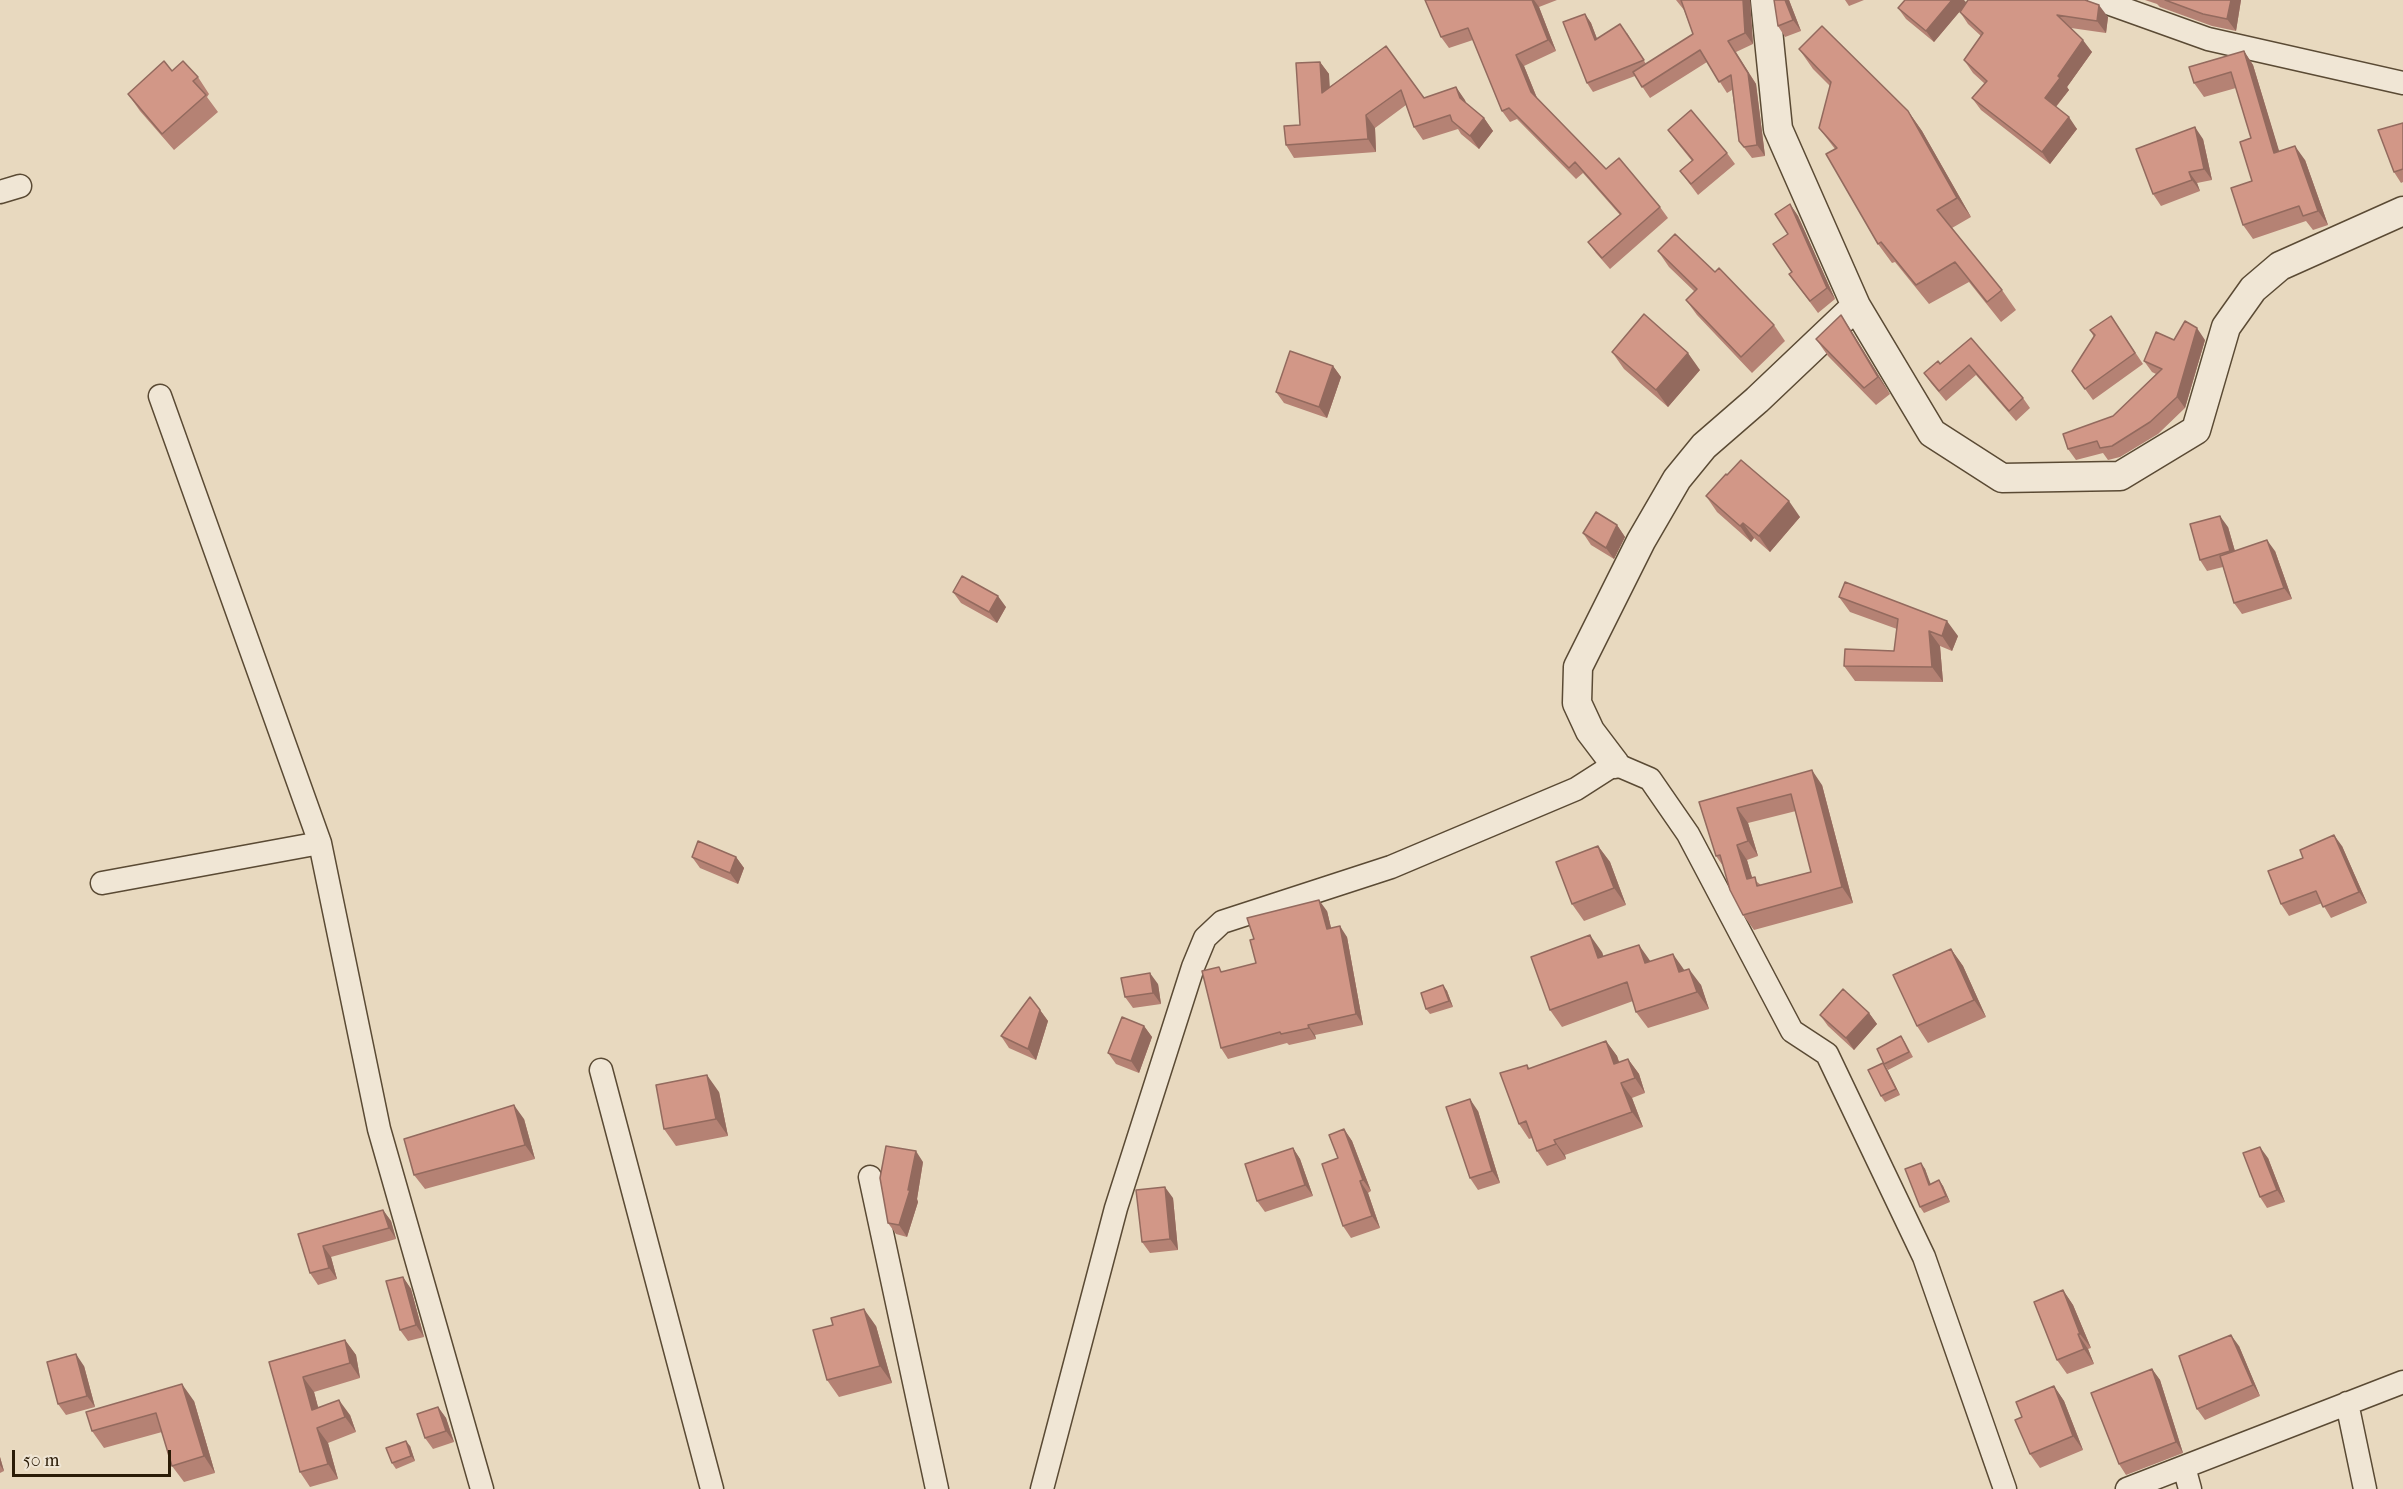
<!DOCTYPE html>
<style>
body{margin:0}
#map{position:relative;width:2403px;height:1489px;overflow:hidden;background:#e8d9bf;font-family:"IM FELL French Canon",serif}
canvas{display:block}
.scale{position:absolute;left:12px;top:1450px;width:159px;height:27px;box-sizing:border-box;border:3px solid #2a1b06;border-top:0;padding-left:8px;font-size:18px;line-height:21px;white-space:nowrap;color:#2a1b06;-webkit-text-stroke:4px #f0e6d5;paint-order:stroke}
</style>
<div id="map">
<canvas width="2403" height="1489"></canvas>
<div class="scale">50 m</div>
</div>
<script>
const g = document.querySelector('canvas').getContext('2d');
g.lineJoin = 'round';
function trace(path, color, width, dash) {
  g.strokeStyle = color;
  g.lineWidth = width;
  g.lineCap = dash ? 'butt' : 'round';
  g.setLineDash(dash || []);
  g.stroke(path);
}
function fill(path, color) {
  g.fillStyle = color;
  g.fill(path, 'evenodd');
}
const minor = new Path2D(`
 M2099,0l109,39 195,44
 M0,192l20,-6
 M160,396l160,447 59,286 103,360
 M102,883l218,-40
 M601,1070l111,419
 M870,1177l67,312
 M2347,1403l18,86
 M2184,1467l6,22
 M1042,1489l74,-281 77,-241 12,-29 17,-16 169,-55 185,-78 39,-25 35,15 38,55 104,197 35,23 97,203 81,232
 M2127,1489l276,-107`);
const tertiary = new Path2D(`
 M1856,306l76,127 70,45 118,-2 76,-46 30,-103 27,-38 27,-23 123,-55
 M1615,764l-25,-33 -13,-28 1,-36 63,-126 36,-62 27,-33 53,-46 99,-94 -78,-177 -13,-129`);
trace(minor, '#5a4a34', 25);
trace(tertiary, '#5a4a34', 31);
trace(minor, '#f0e6d5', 22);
trace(tertiary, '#f0e6d5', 28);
fill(new Path2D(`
 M1425,0h132l-18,7 17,44 -32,15 13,32 69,71 54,38 8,11 -58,51 -14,-16 -8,-11 32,-27 -37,-42 -7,6 -59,-60 -7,3 -8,-11 -29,-71 -24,8 -8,-11z
 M1676,0h74l3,44 -17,8 20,32 9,72 -13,2 -13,-17 -7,-51 -5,3 -20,-31 -57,36 -15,-22 -42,16 -6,-9 -2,-69 6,9 6,16 30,-6 19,31 47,-30 -9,-24z
 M1789,0l12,31 -16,6 -7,-11z
 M1845,0h19l-15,6z
 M1968,0h119v1l21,16 -2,16 -35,-5 21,24 -25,35 2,3 -13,17 21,22 -27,35 -69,-54 -9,-12 13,-14 -12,-11 -9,-13 17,-24 -13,-12 -8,-12 4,-6 -30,36 -28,-23 -8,-11 68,-5z
 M2145,0h96l-5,31 -24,-5 -52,-19 -3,-3z
 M1386,46l38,52 32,-11 10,16 18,15 9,13 -14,18 -18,-15 -3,-5 -35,11 -9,-13 -8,-22 -31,23 1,24 -82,6 -8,-13 14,-20 20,-63 9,12v13z
 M1799,49l109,62 14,20 49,86 -19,11 50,62 14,20 -15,12 -32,-40 -40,22 -34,-42 -3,1 -14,-19 -43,-95 -16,-21 11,-42 -17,-17z
 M2244,51l9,14 26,87 26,8 23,65 -15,5 -7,-9 -53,18 -10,-14 9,-44 -1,-43 -15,-50 -32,9 -10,-14z
 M172,71l26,6 11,17 -2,3 11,15 -44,38 -34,-39 -12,-17z
 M2403,123v59l-2,1 -7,-11z
 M1668,130l59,23 8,11 -37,31 -18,-24 12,-10 -16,-20z
 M2203,139l9,41 -15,3 3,8 -39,15 -8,-12z
 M1790,204l8,12 37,83 -17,14 -29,-39 3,-2 -4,-38z
 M1658,251l57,21 59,53 11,16 -33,32 -55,-58 -11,-15 9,-8 -26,-25z
 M2111,316l32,48 -50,36 -21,-29 22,-34 -4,-7z
 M1852,332l38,62 -14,11 -48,-49 -12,-17z
 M1971,338l52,60 7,10 -14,13 -40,-46 -30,26 -15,-18 -7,-10 16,-9z
 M2174,340h31l-20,68 -27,26 -38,23 -12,3 -5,-7 -27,7 -8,-11 45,-33 43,-42 -4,-2 -8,-11z
 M1612,352l88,18 -32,37 -44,-38z
 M1333,366l8,11 -14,41 -43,-15 -8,-11z
 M1727,475l73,42 -30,35 -16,-14 -3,4 -34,-30 -11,-16z
 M1617,525l8,12 -11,22 -23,-14 -8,-12z
 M2228,527l7,24h40l17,48 -50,15 -8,-11 -11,-36 -16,4 -7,-11z
 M953,592l53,15 -9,16 -36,-20z
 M1839,597l119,39 -6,15 -12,-5 3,36 -88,-1 -11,-15 50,-15 3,-22 -47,-17z
 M1822,785l31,118 -99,27 -11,-15 -20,-49 -7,-10 -17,-54zM1796,811l15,61 -50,13 -9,-7 -5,-18 11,-4 -10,-33z
 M1598,846l12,16 16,43 -42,16 -12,-17z
 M2342,846l25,57 -36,15 -9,-15 -33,13 -8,-12z
 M692,857h44l8,11 -6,16 -38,-16z
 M1327,911l4,17 16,9 16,88 -48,10 1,4 -27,6 -2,-2 -59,16 -7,-11 2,-76 33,-9z
 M1951,949l12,17 23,51 -58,26 -11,-17z
 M1602,952l1,4 48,6 33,8 17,15 8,24 -61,19 -12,-16 -3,-11 -71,26 -12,-17z
 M1158,984l3,20 -28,4 -8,-11z
 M1443,985l4,6 6,16 -23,7 -4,-5z
 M1040,1010l8,11 -12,39 -27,-12 -8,-12z
 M1869,1013l8,11 -23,26 -26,-24 -8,-11z
 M1144,1026l8,11 -13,36 -23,-9 -8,-11z
 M1901,1036l4,6 8,15 -25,13 -4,-6z
 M1606,1041l11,15 2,6 9,-3 11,15 6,19 -13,5 11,29 -78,28 1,4 -19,7 -10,-15 -5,-13 -3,1 -10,-15 8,-59 3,4z
 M1883,1063l4,6 13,26 -15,7 -4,-6z
 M719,1092l9,44 -52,10 -12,-17z
 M1478,1111l22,72 -22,7 -8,-12z
 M524,1119l11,40 -110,30 -11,-14z
 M1344,1129l8,12 19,50 -3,2 12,35 -29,10 -8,-12 -5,-68z
 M1293,1148l7,11 13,37 -48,16 -8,-11z
 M2268,1158l17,44 -18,6 -7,-11z
 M923,1162l-6,37 1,3 -11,35 -11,-3 -8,-11z
 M1921,1163l4,6 5,15 9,-4 4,6 7,16 -26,11 -4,-6z
 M1173,1198l5,52 -28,3 -8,-11z
 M383,1210l8,11 5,18 -65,18 6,22 -19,6 -8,-12 -12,-39z
 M403,1277l8,12 13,48 -16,4 -8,-11z
 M2063,1290l10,15 18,43 -3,1 6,15 -27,10 -10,-14z
 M876,1326l16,57 -53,14 -12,-17z
 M345,1340l11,15 4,23 -46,14 4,16 32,7 6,17 -28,11 10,36 -28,8 -10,-15 -31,-110z
 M2239,1346l21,50 -55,24 -8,-11z
 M84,1366l11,41 -29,8 -8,-11z
 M2152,1369l8,11 23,73 -57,22 -7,-11z
 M2054,1386l10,15 19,49 -43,18 -10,-14 -8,-37z
 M194,1401l21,72 -31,9 -12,-16 -10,-34 -58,16 -12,-17z
 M438,1407l8,11 8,24 -21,7 -8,-11z
 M410,1446l5,15 -19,8 -4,-6z
 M0,1457l4,14 -4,2z`), '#b58274');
fill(new Path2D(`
 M1532,0h2l5,7 17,44 -8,-11z
 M1743,0h7l3,44 -8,-11z
 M1785,0h4l12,31 -8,-11z
 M1952,0h12l3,3 -33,39 -8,-11z
 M2231,0h10l-5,31 -9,-12z
 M2099,5l9,12 -2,16 -9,-12z
 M1585,14l6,9 10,26 -6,-9z
 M2083,40l9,12 -25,35 2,3 -16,20 -8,-12 13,-22z
 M1728,41l28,43 9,72 -8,-11z
 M2244,51l9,14 31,102 -10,-14z
 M1516,55l8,11 15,37 -8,-11z
 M1320,62l9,12 2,31 -9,-12z
 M1456,87l9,13 4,11 -9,-13z
 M1908,111l14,20 49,86 -14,-19z
 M1366,115l9,13 1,24 -8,-13z
 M2069,117l8,12 -27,35 -8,-12z
 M1484,118l9,13 -14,18 -9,-13z
 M2195,127l8,12 9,41 -8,-11z
 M2295,146l10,14 23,65 -10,-14z
 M2189,172l8,11 3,8 -8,-11z
 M1790,204l8,12 37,83 -8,-11z
 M1841,315l11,17 38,62 -12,-17z
 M2197,328l8,12 -20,68 -8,-11z
 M1688,353l12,17 -32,37 -12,-17z
 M1333,366l8,11 -14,41 -8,-11z
 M1789,501l11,16 -30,35 -11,-16z
 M2220,516l8,11 10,35 -8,-11z
 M1743,523l11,15 -3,4 -11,-16z
 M1617,525l8,12 -11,22 -8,-11z
 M2267,540l8,11 17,48 -8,-11z
 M998,596l8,11 -9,16 -8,-11z
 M1947,621l11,15 -6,15 -10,-15z
 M1929,631l11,15 3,36 -11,-15z
 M1812,770l10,15 31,118 -11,-16z
 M1737,808l11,15 10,33 -10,-15z
 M2334,835l8,11 25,57 -8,-11z
 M1737,845l10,15 10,34 -10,-15z
 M1598,846l12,16 16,43 -12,-17z
 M736,857l8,11 -6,16 -8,-11z
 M1319,900l8,11 7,29 -7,-11z
 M1340,926l7,11 16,88 -7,-11z
 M1590,935l12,17 8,23 -12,-17z
 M1639,945l12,17 -6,1z
 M1951,949l12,17 23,51 -12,-17z
 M1673,954l12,17 -6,1z
 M1689,969l12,16 8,24 -12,-17z
 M1150,973l8,11 3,20 -8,-11z
 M1443,985l4,6 6,16 -4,-6z
 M1040,1010l8,11 -12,39 -8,-11z
 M1869,1013l8,11 -23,26 -8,-12z
 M1308,1025l7,10 1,4 -7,-11z
 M1144,1026l8,11 -13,36 -8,-12z
 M1606,1041l11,15 8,23 -11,-15z
 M1628,1059l11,15 6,19 -10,-15z
 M1883,1063l4,6 13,26 -4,-6z
 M707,1075l12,17 9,44 -12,-17z
 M1621,1083l11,15 11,29 -11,-15z
 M1470,1099l8,12 22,72 -8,-12z
 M514,1105l10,14 11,40 -10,-14z
 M1344,1129l8,12 19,50 -8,-11z
 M1554,1140l11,15 1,4 -10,-15z
 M2260,1147l8,11 17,44 -8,-12z
 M1293,1148l7,11 13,37 -8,-11z
 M916,1151l7,11 -6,37 1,3 -11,35 -8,-12 9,-35z
 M1921,1163l4,6 8,21 -4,-5z
 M1939,1180l4,6 7,16 -4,-6z
 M1360,1181l8,12 12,35 -8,-12z
 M1165,1187l8,11 5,52 -8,-11z
 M383,1210l8,11 5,18 -7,-11z
 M323,1246l8,11 6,22 -8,-11z
 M403,1277l8,12 13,48 -8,-12z
 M2063,1290l10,15 18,43 -11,-14z
 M864,1309l12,17 16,57 -12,-17z
 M2078,1334l10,15 6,15 -10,-15z
 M2231,1335l8,11 21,50 -7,-11z
 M345,1340l11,15 4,23 -10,-15z
 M76,1354l8,12 11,41 -8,-11z
 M2152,1369l8,11 23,73 -7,-11z
 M303,1377l11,15 9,33 -11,-15z
 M182,1384l12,17 21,72 -11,-17z
 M2054,1386l10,15 19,49 -10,-14z
 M339,1400l11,15 6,17 -11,-15z
 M438,1407l8,11 8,24 -8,-11z
 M317,1428l11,15 10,36 -10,-15z
 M406,1441l4,5 5,15 -4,-5z
 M0,1457l4,14 -4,-6z`), '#936a5e');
const building = new Path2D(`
 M1425,0h107l16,40 -32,15 15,37 75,77 13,-11 41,49 -58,51 -14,-16 33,-28 -46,-52 -6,6 -60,-60 -7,3 -34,-83 -27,9z
 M1681,0h62l2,33 -17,8 20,32 9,72 -13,2 -5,-6 -8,-66 -12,7 -19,-32 -58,37 -9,-15 60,-38z
 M1774,0h11l8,20 -15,6z
 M1905,0h47l-26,31 -28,-23z
 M1968,0h117l14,5 -2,16 -40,-6 26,25 -25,36 2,2 -15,20 24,19 -27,35 -70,-54 15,-17 -23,-21 19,-27 -23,-21z
 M2165,0h66l-4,19 -24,-5z
 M1585,14l10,26 25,-16 24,36 -57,23 -24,-61z
 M1822,26l86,85 49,87 -20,12 65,80 -15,12 -32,-40 -39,23 -35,-43 -3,2 -52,-90 11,-6 -18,-20 12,-46 -32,-33z
 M1386,46l38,52 32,-11 4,11 24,20 -14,18 -18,-15 -2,-6 -36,12 -13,-37 -35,25 2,24 -82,6 -2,-19 16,-1 -4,-62 24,-1 2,31z
 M2244,51l30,102 21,-7 23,65 -15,5 -4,-10 -56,19 -12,-37 21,-7 -12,-39 11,-4 -20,-66 -37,11 -5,-16z
 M164,61l8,10 11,-10 15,16 -5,4 13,14 -44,39 -34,-40z
 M1691,110l36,43 -36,31 -11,-13 13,-11 -25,-30z
 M2403,123v46l-9,3 -16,-42z
 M2195,127l9,42 -15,3 3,8 -39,14 -17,-45z
 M1790,204l37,84 -17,13 -21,-27 3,-2 -19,-28 15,-10 -13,-20z
 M1675,234l40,38 4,-4 55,57 -33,32 -55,-57 11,-11 -39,-38z
 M1644,314l44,39 -32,37 -44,-38z
 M1841,315l37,62 -14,11 -48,-49z
 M2111,316l24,37 -50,36 -13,-18 23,-36 -5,-5z
 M2185,321l12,7 -20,69 -27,25 -38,24 -12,2 -3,-7 -29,8 -5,-15 50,-18 49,-47 -18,-8 12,-29 18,8z
 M1971,338l52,60 -14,13 -40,-46 -30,26 -15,-18 14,-12 2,3z
 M1290,351l43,15 -14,41 -43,-15z
 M1741,460l48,41 -30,35 -16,-13 -3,3 -34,-30 20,-22 1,1z
 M1596,512l21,13 -11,23 -23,-15z
 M2220,516l10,35 -30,9 -10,-36z
 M2267,540l17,48 -50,15 -14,-47z
 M962,576l36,20 -9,16 -36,-20z
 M1845,582l102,39 -5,15 -13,-5 3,36 -88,-1 1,-17 49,2 4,-32 -59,-22z
 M1812,770l30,117 -99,28 -13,-25 -10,-35 -4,1 -17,-54zM1791,794l20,78 -54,14 -2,-9 -8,2 -10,-34 11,-4 -11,-33z
 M2334,835l25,57 -36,15 -7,-16 -35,13 -13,-33 35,-13 -3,-8z
 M698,841l38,16 -6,16 -38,-16z
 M1598,846l16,42 -42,16 -16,-42z
 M1319,900l8,29 13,-3 16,88 -48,11 1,3 -28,6 -1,-2 -59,16 -19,-77 17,-4 2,5 35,-9 -6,-23 4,-1 -7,-21z
 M1590,935l8,23 41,-13 6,18 28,-9 6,18 10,-3 8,23 -61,20 -9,-30 -77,28 -19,-53z
 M1951,949l23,51 -57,26 -24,-51z
 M1150,973l3,20 -28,4 -4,-19z
 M1443,985l6,16 -23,8 -5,-16z
 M1843,989l26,24 -23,25 -26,-23z
 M1030,997l10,13 -12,39 -27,-13z
 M1122,1017l22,9 -13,35 -23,-8z
 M1901,1036l8,16 -25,12 -7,-15z
 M1606,1041l8,23 14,-5 7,19 -14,5 11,29 -78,28 2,4 -19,7 -11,-30 -7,3 -19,-51 27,-8 1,4z
 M1883,1063l13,26 -15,7 -13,-26z
 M707,1075l9,44 -52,10 -8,-44z
 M1470,1099l22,72 -22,7 -24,-71z
 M514,1105l11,40 -111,30 -10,-36z
 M1344,1129l19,51 -3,1 12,35 -29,10 -21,-62 16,-6 -9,-23z
 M886,1146l30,5 -8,39h2l-11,35 -11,-2 -8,-45z
 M2260,1147l17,43 -17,7 -17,-44z
 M1293,1148l12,37 -48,16 -12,-37z
 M1921,1163l8,22 10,-5 7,16 -26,11 -15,-38z
 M1165,1187l5,52 -28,3 -6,-52z
 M383,1210l6,18 -66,18 6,22 -19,5 -12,-39z
 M403,1277l13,48 -16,5 -14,-49z
 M2063,1290l17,44h-2l6,15 -27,11 -23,-58z
 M864,1309l16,57 -53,14 -14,-50 20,-5 -2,-7z
 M2231,1335l22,50 -56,24 -18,-53z
 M345,1340l5,23 -47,14 9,33 27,-10 6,17 -28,11 11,36 -28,8 -31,-110z
 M76,1354l11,42 -29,8 -11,-42z
 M2152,1369l24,73 -57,22 -28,-71z
 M182,1384l22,72 -32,10 -16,-53 -64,18 -6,-19z
 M2054,1386l19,50 -43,18 -15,-34 7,-3 -6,-15z
 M438,1407l8,24 -21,7 -8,-24z
 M406,1441l5,15 -19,7 -6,-15z`);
fill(building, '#d29787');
trace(building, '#936a5e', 1.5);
</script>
